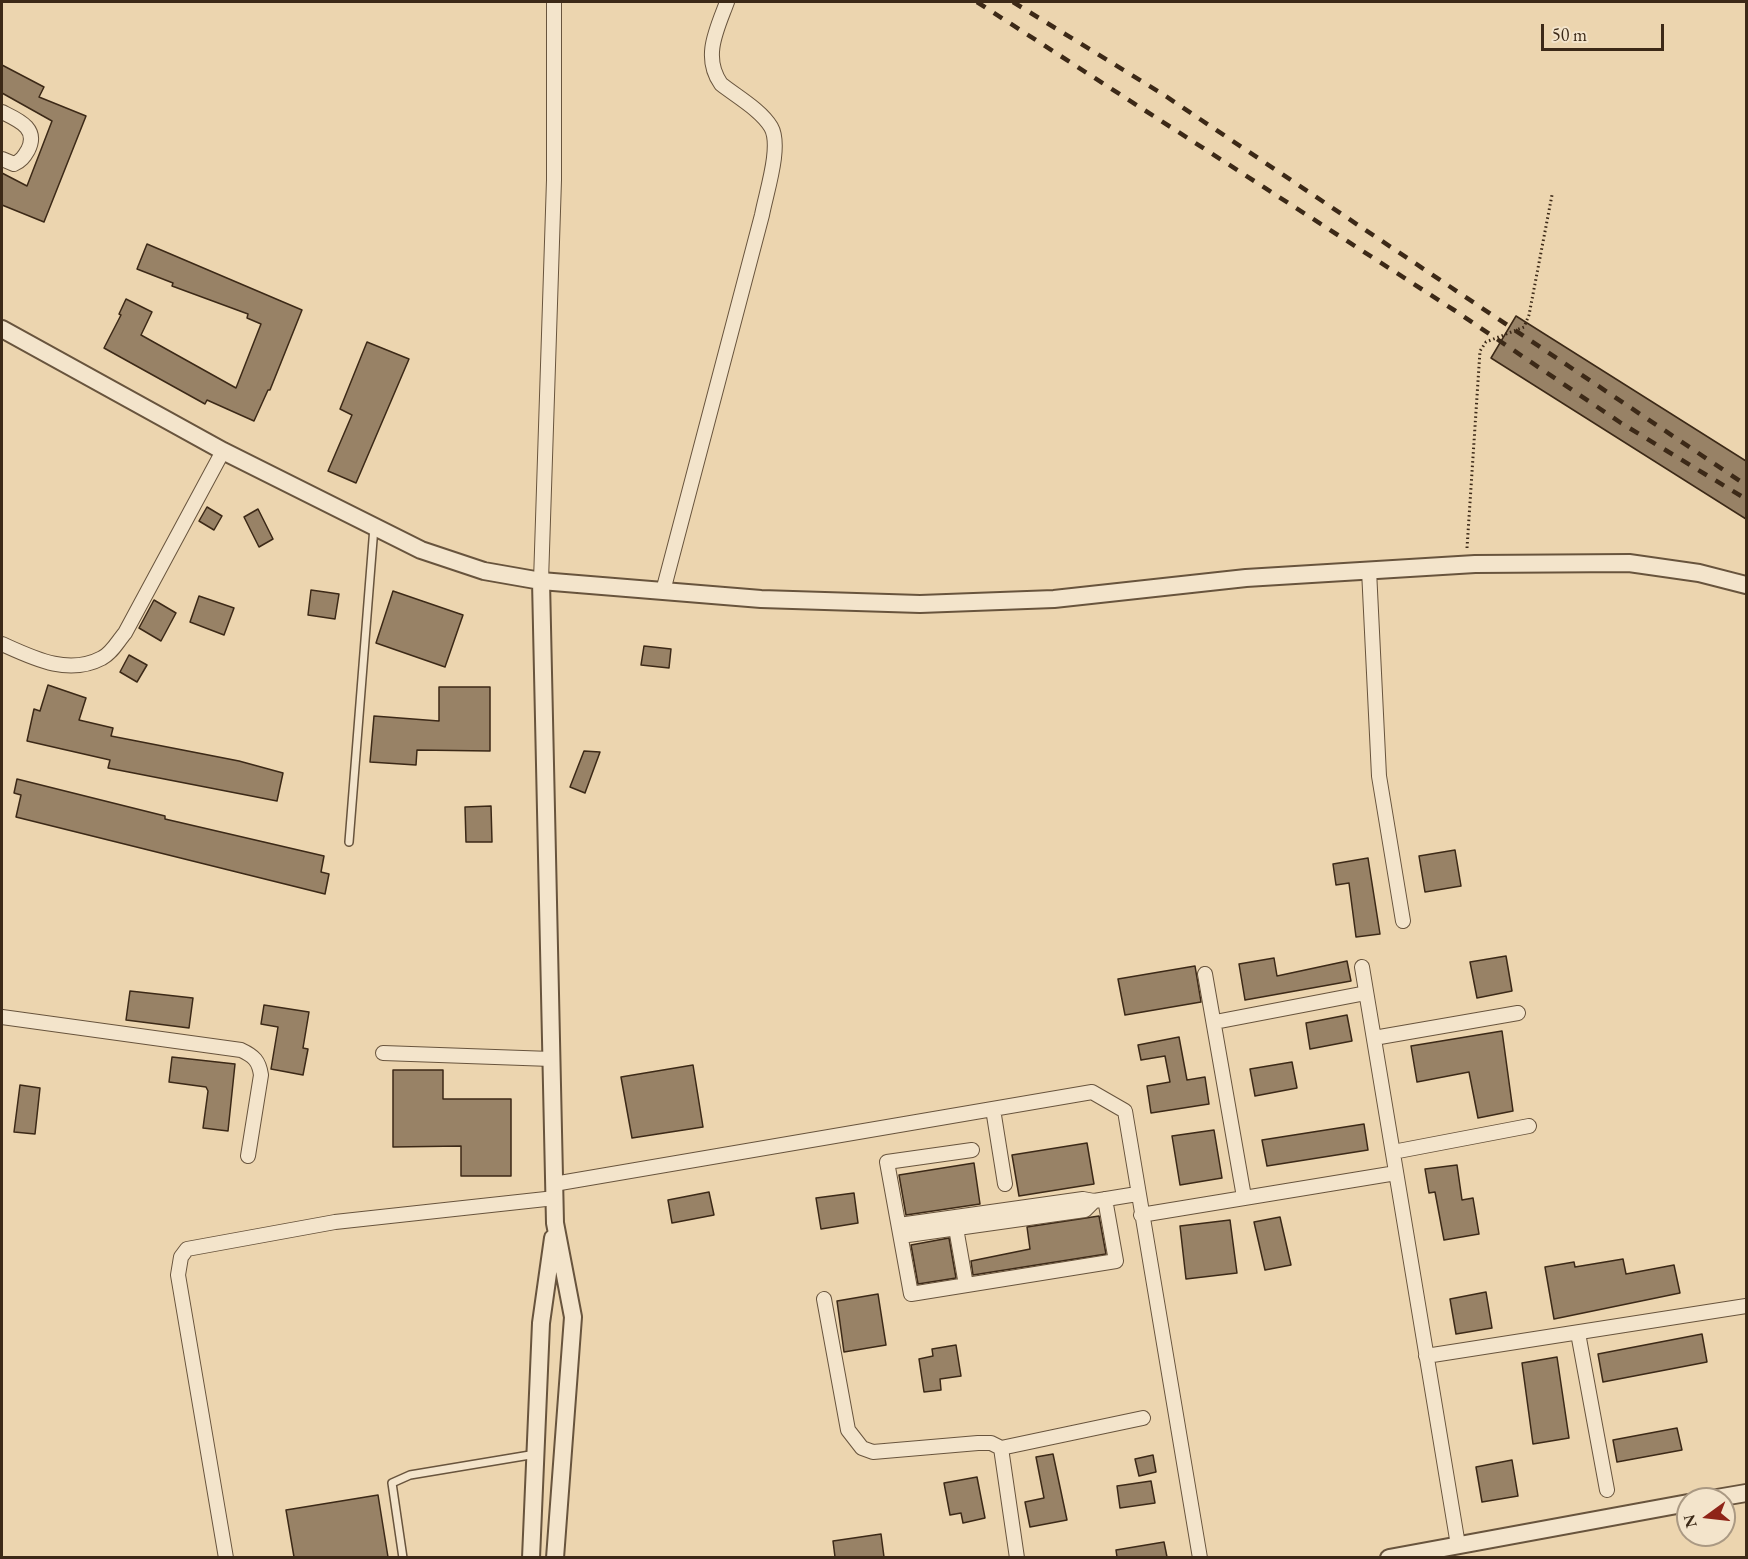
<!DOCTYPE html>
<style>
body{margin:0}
#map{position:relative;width:1748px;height:1559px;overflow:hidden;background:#ecd5af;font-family:"EB Garamond",serif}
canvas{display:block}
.frame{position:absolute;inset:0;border:3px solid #3c2917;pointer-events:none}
.north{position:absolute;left:1676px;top:1487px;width:60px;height:60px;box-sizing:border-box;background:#f3e4cb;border:2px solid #aa9983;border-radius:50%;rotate:255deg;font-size:16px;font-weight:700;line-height:24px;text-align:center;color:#3c2917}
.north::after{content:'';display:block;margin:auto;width:21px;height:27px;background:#8f2418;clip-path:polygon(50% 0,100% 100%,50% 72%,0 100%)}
.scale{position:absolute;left:1541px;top:24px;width:123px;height:27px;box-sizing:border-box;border:3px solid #3c2917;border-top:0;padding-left:8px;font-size:18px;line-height:21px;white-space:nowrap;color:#3c2917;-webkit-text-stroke:4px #f3e4cb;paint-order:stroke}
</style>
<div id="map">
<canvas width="1748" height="1559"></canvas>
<div class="frame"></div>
<div class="north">N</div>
<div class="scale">50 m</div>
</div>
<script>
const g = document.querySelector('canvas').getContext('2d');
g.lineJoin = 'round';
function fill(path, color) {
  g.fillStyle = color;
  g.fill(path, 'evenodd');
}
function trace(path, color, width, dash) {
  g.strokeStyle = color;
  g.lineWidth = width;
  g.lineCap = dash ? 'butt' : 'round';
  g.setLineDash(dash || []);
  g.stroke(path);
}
const building = new Path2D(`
 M2,65l42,22 -5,10 47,19 -42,106 -42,-17v-32l25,13 25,-65 -50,-28z
 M147,244l155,66 -32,80h-2l-14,31 -47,-21 -2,4 -101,-56 17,-33 -2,-1 7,-15 26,13 -11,23 95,53 25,-64 -14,-6 1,-4 -76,-28 1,-3 -36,-14z
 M1516,316l230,145v58l-255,-161z
 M367,342l42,17 -53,124 -28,-12 24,-56 -12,-6z
 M207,507l15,9 -8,14 -15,-9z
 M258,509l15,30 -14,8 -15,-30z
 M311,590l28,4 -4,25 -27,-4z
 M393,591l70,24 -18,52 -69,-24z
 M199,596l35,12 -10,27 -34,-13z
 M154,600l22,13 -15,28 -22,-13z
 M644,646l27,3 -2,19 -28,-3z
 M129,655l18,10 -10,17 -17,-10z
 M48,685l38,13 -7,22 34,8 -2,8 128,25 44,12 -6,28 -169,-33 2,-8 -83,-19 7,-32 6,2z
 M439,687h51v64l-73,-1 -1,15 -46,-3 4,-46 65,5z
 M584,751l16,1 -15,41 -15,-6z
 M17,779l148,37v3l159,37 -3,16 8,2 -4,20 -309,-77 5,-22 -7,-2z
 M491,806l1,36h-26l-1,-35z
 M1455,850l6,36 -36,6 -6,-36z
 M1368,858l12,76 -24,3 -7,-54 -13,2 -3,-21z
 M1506,956l6,35 -35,7 -7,-36z
 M1274,958l3,18 70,-15 4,20 -106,19 -6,-36z
 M1195,966l6,36 -76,13 -7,-36z
 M130,991l63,7 -4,30 -63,-8z
 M264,1005l45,7 -6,36 5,1 -5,26 -32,-6 7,-42 -17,-3z
 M1347,1015l5,26 -42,8 -4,-26z
 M1502,1031l11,80 -35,7 -9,-46 -52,10 -6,-36z
 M1179,1037l8,43 18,-3 4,27 -58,9 -4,-27 23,-4 -5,-26 -24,4 -3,-15z
 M172,1057l63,7 -7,67 -25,-3 5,-37 -2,-4 -37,-5z
 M1292,1062l5,26 -42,8 -5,-27z
 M693,1065l10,62 -71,11 -11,-61z
 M393,1070h50v29h68v77h-50v-30l-68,1z
 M20,1085l20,3 -5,46 -21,-2z
 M1364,1124l4,26 -101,16 -5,-26z
 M1214,1130l8,48 -42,7 -8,-49z
 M1087,1143l7,41 -75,12 -7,-41z
 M974,1163l6,41 -74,11 -7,-40z
 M1457,1165l5,35 11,-2 6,36 -35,6 -9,-48 -6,1 -4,-24z
 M709,1192l5,23 -42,8 -4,-23z
 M854,1193l4,30 -37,6 -5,-31z
 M1099,1216l7,38 -133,21 -2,-14 59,-12 -3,-22z
 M1280,1217l11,48 -26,5 -11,-48z
 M1230,1220l7,53 -51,6 -6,-53z
 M949,1238l7,40 -38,6 -7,-39z
 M1623,1259l3,15 48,-9 6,28 -126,26 -9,-52 29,-5 1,5z
 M1486,1292l6,36 -36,6 -6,-35z
 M878,1294l8,51 -42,7 -7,-51z
 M1702,1334l5,28 -104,20 -5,-28z
 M956,1345l5,31 -21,3 1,11 -17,2 -5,-33 14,-3 -1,-7z
 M1557,1357l12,81 -36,6 -11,-81z
 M1677,1428l5,22 -65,12 -4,-22z
 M1053,1454l14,66 -37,7 -5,-25 19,-4 -8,-41z
 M1153,1455l3,17 -17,4 -4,-17z
 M1512,1460l6,36 -36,6 -6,-35z
 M977,1477l8,41 -22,5 -2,-10 -11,2 -6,-32z
 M1151,1481l4,22 -35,5 -3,-22z
 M378,1495l10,62h-94l-8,-47z
 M881,1534l3,23h-49l-2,-16z
 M1164,1542l3,15h-50l-1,-7z`);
fill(building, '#988266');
trace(building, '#3c2917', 1.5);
const service = new Path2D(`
 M349,842l25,-315
 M403,1558l-11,-75 18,-8 126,-21`);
const minor = new Path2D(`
 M2,112c16,8 37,16 26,38 -4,7 -7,11 -14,14l-12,-5
 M1369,570l10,206 24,145
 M541,581l13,-401v-178
 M663,591l99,-376c4,-22 20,-69 9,-88 -10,-17 -35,-31 -50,-43 -19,-27 -4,-55 6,-82
 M2,644c31,14 66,32 100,14 10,-5 16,-17 23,-25l98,-182
 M1362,967l96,578
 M1205,974l39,223
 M2,1017l239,33c13,6 18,11 20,25l-13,81
 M1215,1022l151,-29
 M1374,1038l144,-25
 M383,1053l168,6
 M993,1109l12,75
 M972,1150l-85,12 24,132 205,-33 -11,-62
 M1393,1152l136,-26
 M554,1184l538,-92 33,19 75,447
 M1141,1215l255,-42
 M899,1225l184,-26 11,2 43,-7
 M956,1228l10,57
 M901,1236l184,-26 9,-9
 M824,1299l24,131 14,18 11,4 105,-9h13l10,5 16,110
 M1578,1333l29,157
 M1426,1356l320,-50
 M1001,1448l142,-30
 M226,1558l-48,-283 3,-18 6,-8 148,-27 220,-24`);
const tertiary = new Path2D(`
 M2,329l221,122 198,99 63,21 57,10 220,18 159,5 134,-5 192,-21 229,-14 154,-1 70,10 47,12
 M541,581l14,642 18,94 -18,241
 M1711,1499l35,-6
 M531,1558l10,-235 12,-85
 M1389,1558l299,-55`);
trace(service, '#68543d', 10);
trace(minor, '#68543d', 16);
trace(tertiary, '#68543d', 20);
trace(new Path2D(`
 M1467,548l13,-197 6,-9 38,-15 5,-12 23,-120`), '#3c2917', 3, [1.5, 3]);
trace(service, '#f3e4cb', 7);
trace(minor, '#f3e4cb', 14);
trace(tertiary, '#f3e4cb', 16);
trace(new Path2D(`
 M977,2l477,308 167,113 125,76
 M1013,2l151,93 582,390`), '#3c2917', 4.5, [10, 10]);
</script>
